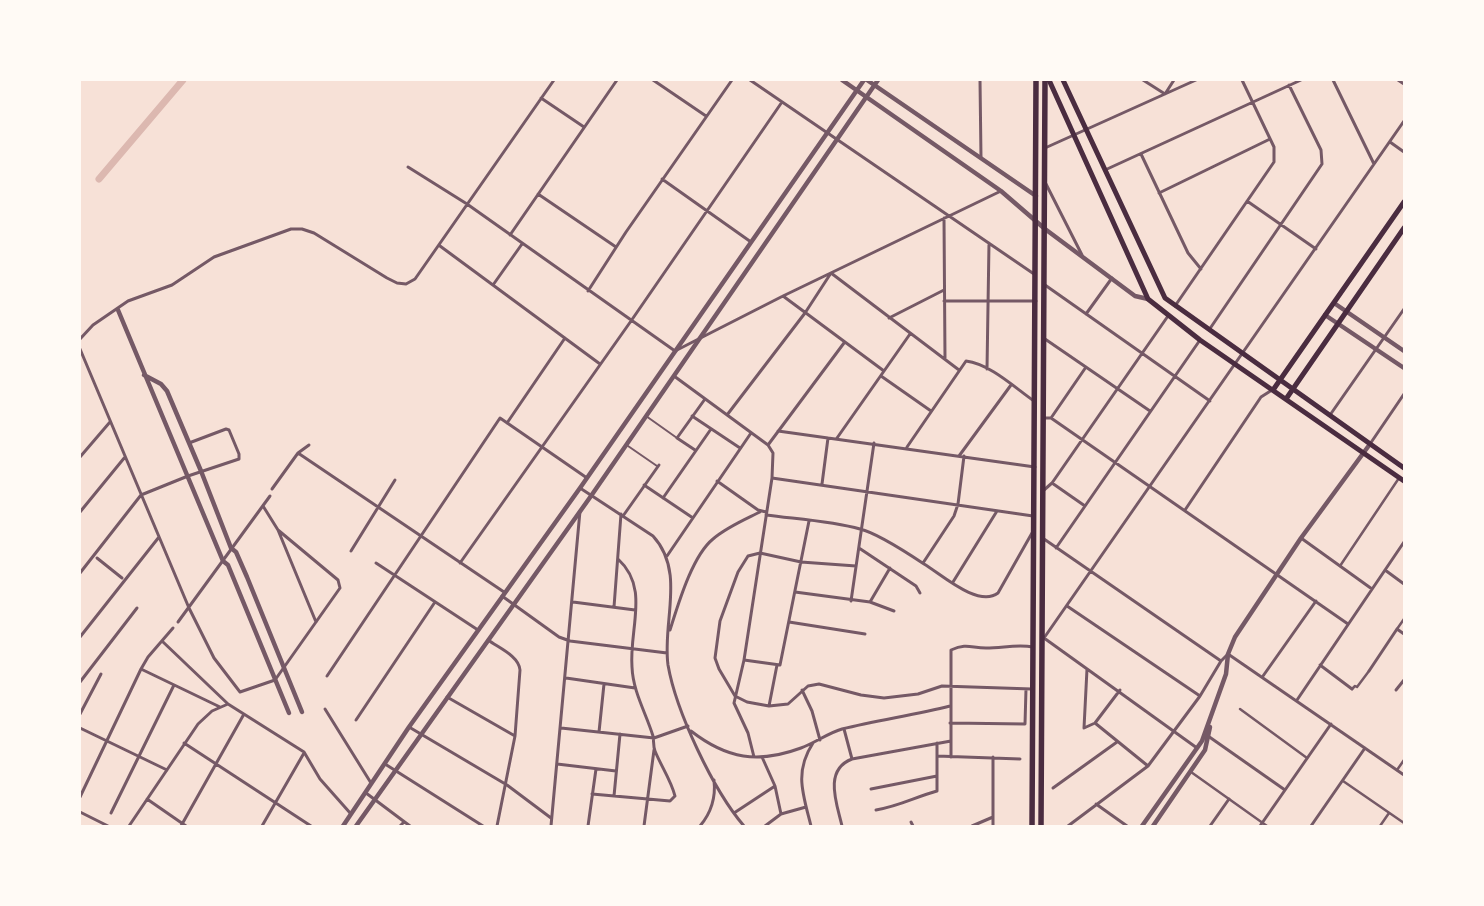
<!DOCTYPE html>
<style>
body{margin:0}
#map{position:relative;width:1484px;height:906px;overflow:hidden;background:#f7e1d7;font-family:Ubuntu,sans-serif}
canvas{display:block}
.frame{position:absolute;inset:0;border:81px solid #fffaf5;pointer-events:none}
</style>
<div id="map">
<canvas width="1484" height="906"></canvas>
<div class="frame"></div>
</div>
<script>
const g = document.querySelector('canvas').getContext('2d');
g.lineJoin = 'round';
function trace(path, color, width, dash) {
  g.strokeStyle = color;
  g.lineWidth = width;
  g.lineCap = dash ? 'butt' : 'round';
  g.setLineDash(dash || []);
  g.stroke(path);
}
trace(new Path2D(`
 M99,179l84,-99`), '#dcb8b0', 7);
trace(new Path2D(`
 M646,416l31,22
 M628,446l29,20`), '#755966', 2);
trace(new Path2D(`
 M1340,566l59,-88
 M1397,629l7,-10
 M1352,689l3,-3 2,1 12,-16
 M1240,709l67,49
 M1397,770l7,-10
 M1191,772l76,54
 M1343,781l61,42
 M1380,826l9,-13`), '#755966', 2.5);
trace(new Path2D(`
 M653,80l53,36
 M750,80l284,194
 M980,80l1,78
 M1143,80l22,14 9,-14
 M1333,80l41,84
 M1398,80l6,4
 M541,98l43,29
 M1390,142l14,10
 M1045,148l151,-68
 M1141,154l47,99 13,16
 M408,167l59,37 208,147 108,-55 218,-105
 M1105,170l196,-90
 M662,179l89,63
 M1046,184l36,71
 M1159,193l111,-54
 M538,194l78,53
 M1247,201l69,48
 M944,218l1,141
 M510,235l107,-155
 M440,246l160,118
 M493,285l29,-41
 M1045,285l165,116
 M588,291l38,-59 106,-152
 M783,296l101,75
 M944,301h92
 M1175,306l99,-144v-15l-32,-67
 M1086,314l26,-36
 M889,318l55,-28
 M1209,330l113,-166 -1,-14 -32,-65
 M80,339l13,-14 35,-24 44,-16 42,-28 77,-28h11l12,4 73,45 10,5 9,1 9,-5 139,-199
 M1045,339l105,72
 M80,349l109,259 25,50 26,34 35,-12 65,-92 -2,-8 -60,-50
 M987,369l2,-126
 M674,376l94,69 5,8 -1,25 -28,182 -10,43 14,30 6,24
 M881,376l50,35
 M727,415l78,-102 26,-40 128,97
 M1330,415l74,-106
 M692,416l48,32
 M1044,418h7l297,206
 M1051,418l35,-51
 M507,423l58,-85
 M778,431l257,36
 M837,438l73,-104
 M1370,444l34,-50
 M768,445l76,-102
 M907,447l59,-86c24,3 48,26 68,40
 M695,450l-18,-12 28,-39
 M298,453l206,139
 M959,456l52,-71
 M80,457l30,-35
 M772,478l261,38
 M717,481l41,29 8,2
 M1052,483l33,23
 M822,484l6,-46
 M644,485l49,33
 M580,488l73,48c33,36 9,86 15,129 8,46 45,125 76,161
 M272,489l26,-36 11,-8
 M1044,490l8,-7 116,-167
 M663,498l48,-69
 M263,506l15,24 38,92
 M1185,510l76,-113 11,-7
 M80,512l45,-55
 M766,515c30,4 66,6 94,14 17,4 49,25 64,35 17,10 54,44 74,29l34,-60
 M623,516l36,-51
 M1301,538l71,51
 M1044,539l177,122
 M859,548l57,38 4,7
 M1056,548l144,-208
 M351,551l44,-71
 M667,556l84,-123
 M97,558l25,20
 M376,563l102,67
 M460,563l171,-242 151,-219
 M923,563l31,-47 4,-12 6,-48
 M856,566l-55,-4 -41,-9 -12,3 -10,16 -18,49 -5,37 4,11 16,27 12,6 22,4 19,-2 20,-18 11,-2 42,11 23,3 34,-4 24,-8 90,3
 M1385,570l19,14
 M80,573l61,-78 47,-19 51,-17v-5l-10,-24 -3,-1 -37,14
 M953,582l44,-71
 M795,592l75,10 24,9
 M502,596l57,41 11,4 97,12
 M851,601l23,-158
 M573,602l62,8
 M870,602l20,-34
 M1067,606l133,90
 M614,607l7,-93
 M178,622l92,-126
 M789,622l76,12
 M670,630c8,-25 22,-74 43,-91 14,-12 31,-19 47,-27
 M80,637l79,-100
 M488,640c11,8 31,16 32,30l-5,66 -18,90
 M162,641l66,63 76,48 16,27 31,35
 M744,660l36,5 29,-144
 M1320,665l32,24
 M141,669l79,38
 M1087,669l-3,59 11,-5 25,-33
 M1369,671l28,-42 7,5
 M327,676l173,-258 87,60
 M1263,676l53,-75
 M566,678l69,10
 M80,682l57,-74
 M802,690l10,21 8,29
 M1396,690l8,-10
 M447,697l68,39
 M1297,700l107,-158
 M769,706l8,-41
 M325,709l46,74
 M80,714l21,-40
 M356,720l79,-118
 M950,723l75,1 1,-35
 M1095,723l53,43
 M409,727l98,58 44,33
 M80,728l87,42
 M561,728l93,10 34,-12
 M844,729l8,30
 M691,731c36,28 67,33 110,17 14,-5 27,-15 41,-19 36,-9 73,-14 108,-23
 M599,732l5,-48
 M1208,736l77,54
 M184,743l127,83
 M1197,748l-153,-110 360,-517
 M937,756l83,3
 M762,757l13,29 6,28
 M951,757v-107c16,-7 20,-2 35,-2 17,0 31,-4 47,-1
 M385,764l98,62
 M557,764l59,7
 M1053,788l64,-46
 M871,789l66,-13
 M366,793l44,33
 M592,794l78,7 5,-5c-4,-16 -14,-30 -20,-45 -2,-5 -1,-10 -2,-15 -7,-23 -20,-44 -21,-69 -3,-39 18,-79 -14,-108
 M614,796l6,-62
 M80,797l61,-128 7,-12 25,-29
 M147,799l39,27
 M1096,804l31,22
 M876,810c24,-4 39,-13 61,-19v-48
 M80,812l28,14
 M111,813l63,-128
 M734,813l41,-27
 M911,822l2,4
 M129,826l69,-102 14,-13 16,-7
 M181,826l63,-112
 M262,826l42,-73
 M400,826l4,-4
 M551,826l29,-315
 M588,826l8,-57
 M644,826l10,-76
 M700,826c11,-13 16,-28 14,-46
 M765,826l16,-12 25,-7
 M811,826c-8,-32 -17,-54 2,-83
 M842,826c-5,-22 -19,-56 10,-67l99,-18
 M972,826l21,-9
 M993,826v-69
 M1068,826l80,-60 52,-70 21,-35 7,-7 176,121
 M1210,826l19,-27
 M1260,826l71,-102
 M1311,826l54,-78`), '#755966', 3);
trace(new Path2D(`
 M842,80l159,111 44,38 90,67 13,3
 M867,80l169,116
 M1334,303l70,48
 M118,310l105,251 5,4 61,148
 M1325,315l79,53
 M144,375l17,9 6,7 34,80 30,77 5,4 11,25 55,135
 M343,826l66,-99 171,-239 284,-408
 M356,826l235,-330 287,-416
 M1142,826l60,-85 24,-67 2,-20 7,-17 66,-99 69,-94
 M1153,826l52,-76 5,-23`), '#755966', 4.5);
trace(new Path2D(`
 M1049,80l99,219 52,41 204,141
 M1063,80l102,218 239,170
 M1273,390l131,-188
 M1286,399l118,-171`), '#4a2c40', 5);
trace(new Path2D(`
 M1032,826l4,-746
 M1041,826l4,-746`), '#4a2c40', 5.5);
</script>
